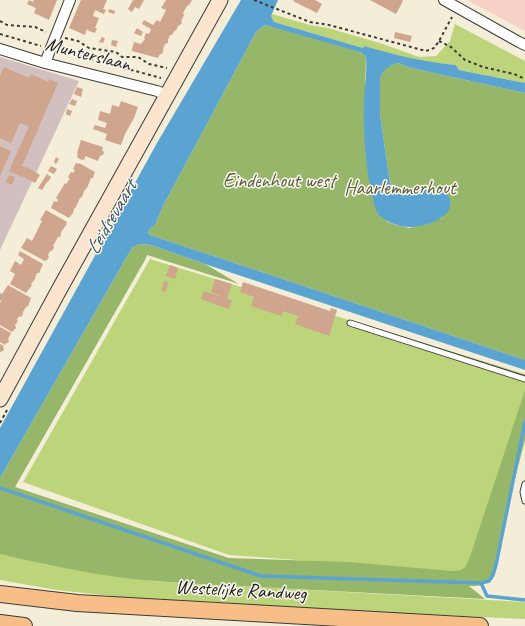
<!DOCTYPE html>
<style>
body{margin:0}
canvas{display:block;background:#f4edd7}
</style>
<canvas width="525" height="626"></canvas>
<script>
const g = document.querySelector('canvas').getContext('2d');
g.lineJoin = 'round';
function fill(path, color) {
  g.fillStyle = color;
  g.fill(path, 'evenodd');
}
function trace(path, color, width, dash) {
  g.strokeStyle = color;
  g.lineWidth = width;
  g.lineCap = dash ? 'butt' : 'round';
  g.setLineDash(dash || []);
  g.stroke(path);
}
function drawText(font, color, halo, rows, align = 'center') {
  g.font = font + ' Caveat,sans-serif';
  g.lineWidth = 3;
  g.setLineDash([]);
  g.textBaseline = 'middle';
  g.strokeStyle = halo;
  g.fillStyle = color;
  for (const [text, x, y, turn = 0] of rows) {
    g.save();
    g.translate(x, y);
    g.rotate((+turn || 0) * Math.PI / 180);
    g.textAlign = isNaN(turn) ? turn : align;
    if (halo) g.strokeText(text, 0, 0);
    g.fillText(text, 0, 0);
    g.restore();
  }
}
fill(new Path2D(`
 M467,0h58v31z`), '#f7d1c6');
fill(new Path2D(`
 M0,57l79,24 -79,169z`), '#d2bfbf');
fill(new Path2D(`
 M272,14l38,11 18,3 55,16 36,13 17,-1 14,-15 5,-17 70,37v22l-66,-13 -3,-5c-32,-3 -61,-9 -92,-19l-1,2 -89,-26 -3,-6z
 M150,259l375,115v43l-51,156 -245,-18 -206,-73z
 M0,554l53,12 100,15 47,3 325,18v17l-194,-9 -115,-8 -96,-5 -63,-7 -57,-10z`), '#bdd57a');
fill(new Path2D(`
 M265,25l64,17 31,10 6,5 -2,70 3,34 8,45 6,10 7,6 8,3 13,3 21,-5 13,-6 -23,-27c-18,6 -26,7 -31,-13l-9,-63v-36l3,-6 4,-5 5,-2 6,-2 13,5 114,25v267l-254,-85 -121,-40 -2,-2 1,-3 6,-5 9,-21 44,-82 48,-90z
 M140,244l11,1 54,19 34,20 -92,-29 -2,5 -130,227 214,71 118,4 105,9c14,0 14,-5 19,-17l54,-164v50l-13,50 -19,85c-7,11 -13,11 -24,11l16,13 -285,-15c-25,-2 -51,-3 -76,-6 -42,-6 -83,-14 -124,-24v-76l129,-225 4,-6z`), '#96b66a');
fill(new Path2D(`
 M241,0h37l-7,16 3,6 89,26 1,-2c31,9 60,16 92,19l3,5 66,13v10l-114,-25 -13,-5 -6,2 -5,3 -4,4 -3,6v36l9,63c1,6 4,15 11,17 6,2 14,-3 20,-4 9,-1 27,-2 30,9 5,19 -26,28 -39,28 -9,1 -25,-5 -31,-11 -6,-7 -7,-17 -9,-26 -6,-29 -8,-60 -7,-90 1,-14 3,-29 2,-43l-6,-5 -95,-27 -9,7 -48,90 -44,82 -9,21 -6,5 -1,3 2,2 121,40 254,85v10l-320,-106 -54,-19 -11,-1 -7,3 -4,6 -129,225v-50l157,-285z`), '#5ba4d2');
trace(new Path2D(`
 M0,488l261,88 220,7 6,13 38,4
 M481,583l8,-2 4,-6 3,-10 29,-143`), '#5ba4d2', 3.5);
fill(new Path2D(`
 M29,0l4,2 1,-2h23l-8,20 -15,-7 2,-5 -9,-4z
 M81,0h26l-4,9 3,1 -2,4 -9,-4 -2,6 6,2 -4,10h2l-2,5 -6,-2 -2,-2 -2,6 -16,-7z
 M133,0h11l-5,9 -4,-2 -3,5 -4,-3z
 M166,0h26l-3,5 -2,1 -4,7 1,2 -3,6 1,2 -2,2 -2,1 -2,5 -1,-1 -3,5h-2l-2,5v3l-3,1 -2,5v2l-1,3h-2l-2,4 -26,-7v-2l2,-7 7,2 4,-5 -1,-1 2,-5 3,1 2,-5 -9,-5 2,-4 9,5 4,-5 3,2 6,-12 -5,-2z
 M294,0h21l7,4 -5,9 -24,-12z
 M370,0h32l1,1 -7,13z
 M109,9l6,2 -1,3 -6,-2z
 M137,28l6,4 -2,4 -7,-3z
 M395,32l17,4 -2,6 -16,-4z
 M102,37l3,1 -2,5 -4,-1z
 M112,40l6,1 -2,6 -5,-2z
 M4,67l25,11 2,-4 17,8 1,-3 9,4 -36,83 5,2v-1l13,8 -5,8 -13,-7v1l-13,-6 20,-45 -9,-3 -9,20 -11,-5v-62z
 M77,87l6,2 -2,8 -7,-3z
 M72,99l5,2 -2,5 -6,-2z
 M121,101l17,6 -4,11 -9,16 -4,11 -16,-5 2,-6 -14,-5 2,-4 10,3 2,-5 -9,-3 2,-9 10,3 2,-9 7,2z
 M67,109l5,2 -2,5 -4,-2z
 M81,140l22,7 -1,3 2,2 -1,3 -3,1 -2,5 -13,-5v3l-3,1 -4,-2 -1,-2 1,-2 -1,-1z
 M0,146l11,5 -11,25z
 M56,157l3,2 -3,5 -2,-2z
 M76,163l3,1v-1l16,9 -1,2 -1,4h-2l-4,10 -3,3 -2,6 -2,1 -4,9 -2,2 -1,4 -4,5 -18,-10 3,-7 3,1 1,-2 -2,-2 9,-15 1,1 4,-5 -2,-2 3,-5 2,1 2,-3 -2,-1z
 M51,166l6,3 -3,5 -6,-3z
 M47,174l4,3 -3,5h-1l-5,8 -4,-2z
 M9,175l6,2 -3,8 -6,-3z
 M46,210l21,12 -1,1 1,1 -6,8v2l-1,3h-2l-5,9 1,1 -1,3 -3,1 -2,4 1,2 -2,3 -2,1 -24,-13 6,-10 5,3 10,-20 -2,-1z
 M20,251l23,13 -4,9h-2l-2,5v1l-4,5 1,1 -2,3 -1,1 -3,4 -16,-9 5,-10 -5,-3 5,-10 6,4 3,-6 -6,-4z
 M170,265l8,3 -3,11 -9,-3z
 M215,279l17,5 -5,14 5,2 -3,9 -28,-10 3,-8 21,7 -14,-6z
 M164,281l5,1 -4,10 -4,-1z
 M243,282l87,29 1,-3 6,2 -8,26 -34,-12 3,-8 -15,-5 -2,5 -30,-10 3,-9 -14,-5z
 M8,285l23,13 -3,8 -2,1 -3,5v1l-1,3 -2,1 -1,-1 -2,4 1,1 -3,4 1,3 -4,4 -12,-7v-22l1,-2 -1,-1v-7l2,1z
 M0,327l11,6 -3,6 1,2 -1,2h-2l-1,2 -5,-3z
 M0,344l4,2 -1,1 1,2 -1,2 -3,1z`), '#cfa58d');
const lane = new Path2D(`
 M350,323l175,56
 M525,484l-2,8 2,9`);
const street = new Path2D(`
 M444,0l75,42 6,3
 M0,49l45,14 112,28 10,4
 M45,63l25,-63`);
const secondary = new Path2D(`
 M0,399l59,-109 161,-290`);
const primary = new Path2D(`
 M0,594l77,9 403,23
 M0,623l24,3`);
trace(lane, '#3c3b38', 7);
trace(street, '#3c3b38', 12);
trace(secondary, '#3c3b38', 17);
trace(primary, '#3c3b38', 18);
trace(new Path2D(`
 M254,0l56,22 19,3 97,26 8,-3 5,-7 13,-24
 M0,21l7,4 28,2 11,5
 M0,34l41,12
 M65,38l13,3 11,7 27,4 6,5h16l11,7 18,4
 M439,41l12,6 14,13 18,7 31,7 11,5
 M61,51l45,12 55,15
 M0,423l7,-13`), '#3c3b38', 2, [3, 3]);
trace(lane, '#fff', 5);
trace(street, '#fff', 10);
trace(secondary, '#fce5cf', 15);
trace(primary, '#f7be88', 16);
drawText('20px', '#1c1c1c', '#fbf7ec', [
 ["Munterslaan",88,55,14],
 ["Westelijke Randweg",241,591,3]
]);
drawText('20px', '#545d3d', '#fbf7ec', [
 ["Eindenhout west",279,182],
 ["Haarlemmerhout",400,189]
]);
drawText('italic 21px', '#38596e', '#fbf7ec', [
 ["Leidsevaart",112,218,-60]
]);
</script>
